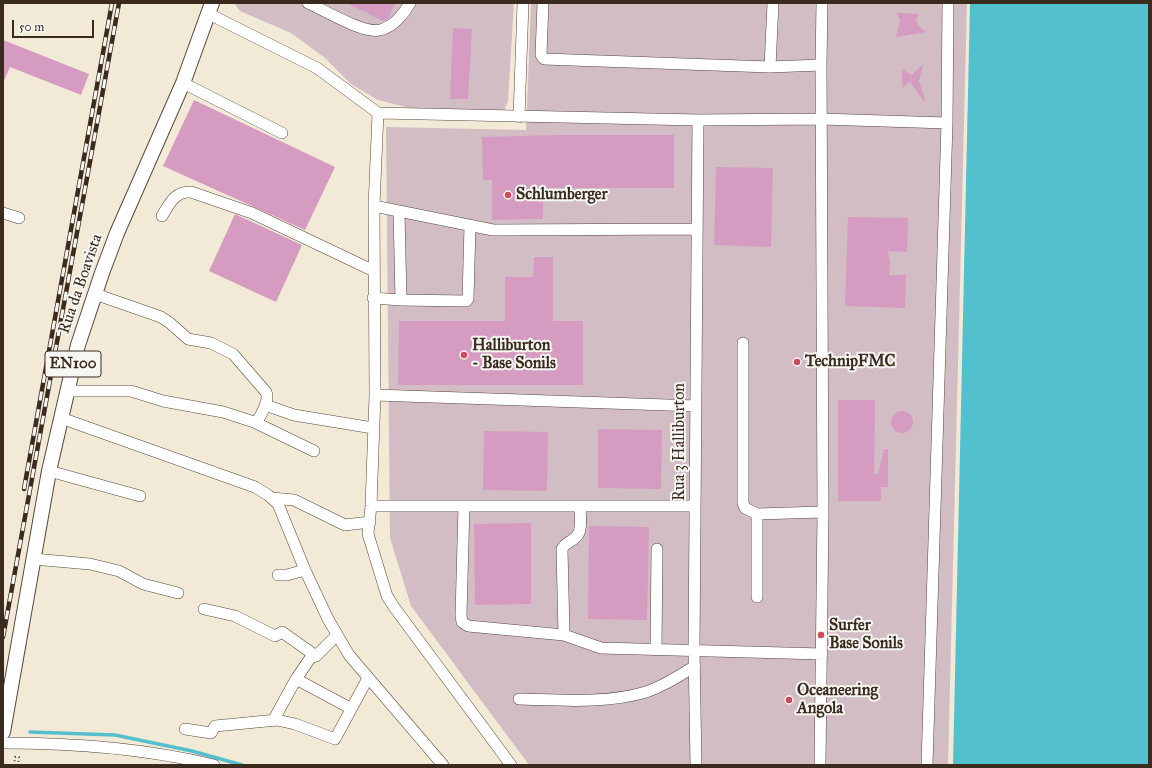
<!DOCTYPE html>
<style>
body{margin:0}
#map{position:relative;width:1152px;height:768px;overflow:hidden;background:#f2ead7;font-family:"IM FELL Great Primer",serif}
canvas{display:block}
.frame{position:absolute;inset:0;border:4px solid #3b2a1e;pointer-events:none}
.scale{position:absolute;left:12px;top:20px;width:82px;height:18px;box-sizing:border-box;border:2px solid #3b2a1e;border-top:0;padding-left:5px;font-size:12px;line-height:14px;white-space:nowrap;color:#3b2a1e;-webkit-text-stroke:3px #f6f6f2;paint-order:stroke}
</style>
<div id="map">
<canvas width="1152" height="768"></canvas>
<div class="frame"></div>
<div class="scale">50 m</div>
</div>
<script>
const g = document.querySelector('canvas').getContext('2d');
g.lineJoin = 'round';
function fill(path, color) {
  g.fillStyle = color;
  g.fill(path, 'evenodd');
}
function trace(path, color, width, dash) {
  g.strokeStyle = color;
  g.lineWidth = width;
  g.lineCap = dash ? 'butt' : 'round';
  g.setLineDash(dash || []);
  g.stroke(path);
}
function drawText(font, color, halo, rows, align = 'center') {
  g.font = font + ' "IM FELL Great Primer",serif';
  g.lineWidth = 4;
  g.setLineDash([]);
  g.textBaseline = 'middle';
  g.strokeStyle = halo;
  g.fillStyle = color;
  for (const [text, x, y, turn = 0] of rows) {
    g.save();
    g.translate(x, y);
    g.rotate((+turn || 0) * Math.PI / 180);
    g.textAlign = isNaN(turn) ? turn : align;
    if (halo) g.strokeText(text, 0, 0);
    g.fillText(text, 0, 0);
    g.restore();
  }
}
fill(new Path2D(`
 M234,3h280l-6,98 -4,10 -94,-3 -32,-8 -27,-16 -26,-26 -34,-25 -51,-22z
 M531,3h436l-19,762h-419l-118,-159 -21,-68 -4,-411 140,3z`), '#d2bdc5');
fill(new Path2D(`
 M970,3h179v762h-196z`), '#53c0cd');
trace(new Path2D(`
 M30,732l85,3 77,16 50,14`), '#53c0cd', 3.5);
fill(new Path2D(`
 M347,3h48l-7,16 -5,2z
 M896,13l23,1 -3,6 3,6 7,6 -30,5 4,-17z
 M453,28l19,1 -4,70h-18z
 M3,40l86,34 -8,21 -71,-28 -7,16z
 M923,64l-4,17 6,19 -1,1 -14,-19 -8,6v-19l10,6z
 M194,100l141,67 -30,63 -142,-64z
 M558,135h116v53h-131v31l-51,1v-40h-9l-1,-43z
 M716,167l57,1 -2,79 -57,-2z
 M235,214l67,31 -26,57 -67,-31z
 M848,217l60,1 -1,34 -19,-1 2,13 -1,11h17l-1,33 -60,-2z
 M534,257h19v64h30v64h-185l1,-64h106v-44h28z
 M838,400h37l-1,74h4l6,-25h4v38h-7v14h-43z
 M891 422a11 11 0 1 1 22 0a11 11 0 1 1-22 0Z
 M598,429l64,1 -1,59 -63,-1z
 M484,431l64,1 -1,59 -64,-1z
 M531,523v81l-56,1 -1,-81z
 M589,526l60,1 -2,93 -59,-1z`), '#d69bc1');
const minor = new Path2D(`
 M308,3c16,7 55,31 72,27 13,-3 24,-16 30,-27
 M543,3l-2,52 3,4 226,8 51,-2
 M209,14l108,54 61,45
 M770,67l3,-64
 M183,83l99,50
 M519,117l4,-114
 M374,206l119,24 204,-1
 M399,211l2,89
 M3,213l16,5
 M162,216c8,-13 13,-25 29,-24l61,21 122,58
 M373,298l28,2 65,1 2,-2 2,-73
 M743,343v160l2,5 12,6v83
 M67,391h64l32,10 60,11 31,10 4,-2c4,-7 12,-20 8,-28l-33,-38 -22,-11 -23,-4 -18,-16 -9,-6 -66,-23
 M375,395l321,11
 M265,405l29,10 79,13
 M61,418l194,69 13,8 10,9 27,66 23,49 21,36 94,110
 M254,422l60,29
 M49,471l91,25
 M272,498l22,2 51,25 25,-3
 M371,506h324
 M464,506l-3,109 1,7 6,4 96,9 37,13 221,6
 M757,514l66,-2
 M33,559l57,5 29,7 24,13 35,9
 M278,575h9l18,-5
 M204,609l31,7 40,20 7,-4 34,24
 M564,635l-2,-86c3,-6 9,-7 14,-12 7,-6 4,-22 4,-31
 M656,649l1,-100
 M296,679l54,29
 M519,699c41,1 87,5 127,-7 18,-6 33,-16 49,-26
 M273,721l23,-42 15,-22 5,-1 21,-21
 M185,729l26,4 4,-7 62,-6 18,4 40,15 33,-61
 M3,743c71,0 141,5 211,22
 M511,765l-117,-158 -7,-11 -19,-62 3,-28 4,-111 -1,-189 4,-93 320,7 123,-1 126,4
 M696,765l-2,-115 4,-530
 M820,765l3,-253 -2,-447 1,-62
 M927,765l20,-642 1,-120`);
const major = new Path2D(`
 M3,732l46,-261 29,-126 24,-72 15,-40 66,-150 29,-80`);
trace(minor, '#56473a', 12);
trace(major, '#56473a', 16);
trace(new Path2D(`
 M14,765l1,-8h4l-1,8`), '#56473a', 2, [1, 3]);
trace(minor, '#fff', 11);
trace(major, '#fff', 14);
const rail = new Path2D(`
 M24,489l88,-486
 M3,637l116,-634`);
trace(rail, '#3b2a1e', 4.5);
trace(rail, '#f6f6f2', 3, [9]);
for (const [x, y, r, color] of [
 [508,195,4,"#d1495b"],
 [464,355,4,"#d1495b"],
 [797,362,4,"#d1495b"],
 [821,635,4,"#d1495b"],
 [789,700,4,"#d1495b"]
]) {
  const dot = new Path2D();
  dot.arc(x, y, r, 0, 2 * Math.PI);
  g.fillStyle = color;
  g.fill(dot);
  trace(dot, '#f6f6f2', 1.5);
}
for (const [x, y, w] of [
 [73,364,56]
]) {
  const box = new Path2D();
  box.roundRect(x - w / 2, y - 13, w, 26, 3);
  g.fillStyle = '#f6f6f2';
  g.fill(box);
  trace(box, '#3b2a1e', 1);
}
drawText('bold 15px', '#3b2a1e', null, [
 ["EN100",73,364]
]);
drawText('bold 16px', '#3b2a1e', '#f6f6f2', [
 ["Schlumberger",516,195],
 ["Halliburton",472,346],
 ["- Base Sonils",472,364],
 ["TechnipFMC",805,362],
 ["Surfer",829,626],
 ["Base Sonils",829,644],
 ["Oceaneering",797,691],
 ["Angola",797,709]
], 'left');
drawText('16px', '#3b2a1e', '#f6f6f2', [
 ["Rua da Boavista",81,284,-71],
 ["Rua 3 Halliburton",680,442,-90]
]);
</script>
